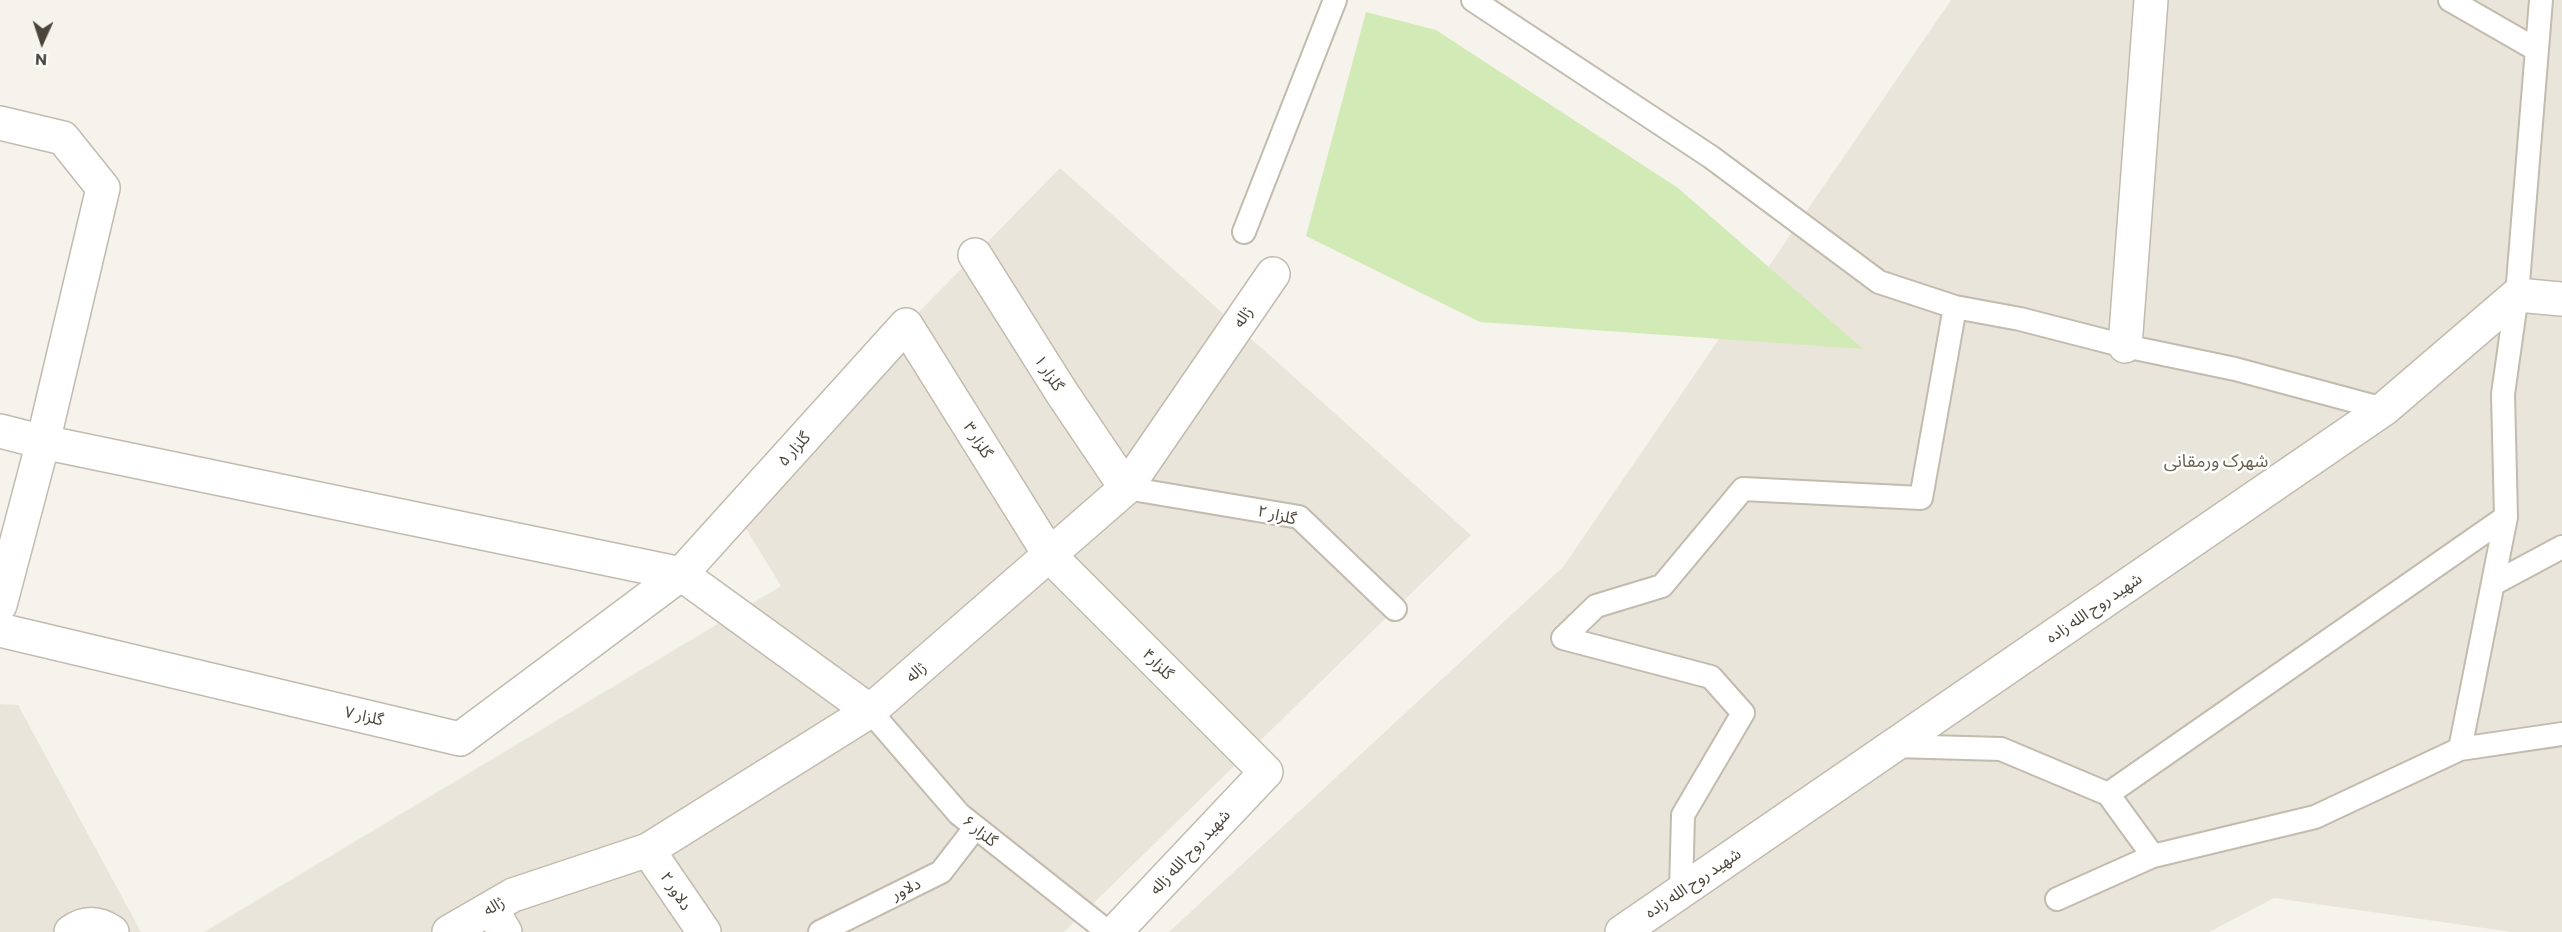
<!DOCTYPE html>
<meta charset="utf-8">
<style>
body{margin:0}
#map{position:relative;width:2562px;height:932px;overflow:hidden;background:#f6f3ec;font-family:Commissioner,sans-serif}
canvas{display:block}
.north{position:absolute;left:12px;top:12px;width:60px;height:60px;-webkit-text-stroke:4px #fff;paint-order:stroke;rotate:183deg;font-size:16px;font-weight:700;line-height:24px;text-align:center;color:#4b4439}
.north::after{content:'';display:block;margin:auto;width:21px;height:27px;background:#4b4439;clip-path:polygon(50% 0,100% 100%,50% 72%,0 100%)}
</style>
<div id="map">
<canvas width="2562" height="932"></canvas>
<div class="north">N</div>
</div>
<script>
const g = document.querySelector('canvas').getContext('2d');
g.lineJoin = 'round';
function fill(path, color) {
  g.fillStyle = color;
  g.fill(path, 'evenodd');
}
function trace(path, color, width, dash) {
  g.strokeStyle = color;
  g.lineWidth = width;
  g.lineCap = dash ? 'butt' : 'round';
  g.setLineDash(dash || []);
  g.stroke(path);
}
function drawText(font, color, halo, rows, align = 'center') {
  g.font = font + ' Commissioner,"Noto Sans Arabic",sans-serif';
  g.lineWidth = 5;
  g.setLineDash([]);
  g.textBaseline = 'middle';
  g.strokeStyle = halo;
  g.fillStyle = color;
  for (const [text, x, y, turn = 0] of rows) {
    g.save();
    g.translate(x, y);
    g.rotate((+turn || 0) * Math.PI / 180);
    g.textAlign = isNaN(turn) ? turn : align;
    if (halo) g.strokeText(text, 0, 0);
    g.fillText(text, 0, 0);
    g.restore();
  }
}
fill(new Path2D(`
 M1951,0h611v932h-50l-238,-34 -65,34h-1040l394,-365z
 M1060,168l411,367 -407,397h-860l577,-346 -50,-82z
 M0,704l18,1 123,227h-141z`), '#eae5da');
fill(new Path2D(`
 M1366,12l70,18 242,158 185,161 -383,-27 -174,-86z`), '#d2eab5');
const lane = new Path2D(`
 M1473,0l238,157 168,125 76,25 65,12 105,27 110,23 149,40
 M2450,0l87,50
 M1244,232l91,-232
 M1126,488l173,29 96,92
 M2493,584l69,-37
 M870,711l89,103 149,118
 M1894,746l107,3 107,45 45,62
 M2460,749l46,-232 -3,-123 14,-99 24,-295
 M2108,794l398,-277
 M1681,891l2,-76 60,-102 -32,-36 -148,-39 33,-32 66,-20 81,-97 178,9 34,-191
 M2057,899l96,-43 162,-39 145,-68 102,-15
 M820,932l121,-60 34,-44`);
const street = new Path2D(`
 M0,123l63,15 40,50 -60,254 -43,163
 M975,255l87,138 64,95
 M2125,346l26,-346
 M0,431l43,11 638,132 189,137
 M0,630l460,109 221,-165 225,-249 145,232 215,215 -151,160
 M648,850l56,82
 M491,908l14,24
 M71,932c14,-10 26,-10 41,0
 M449,932l64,-37 135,-45 222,-139 256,-223 147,-214
 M1622,932l762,-523 133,-114 45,4`);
trace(lane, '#c2bbae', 26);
trace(street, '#c2bbae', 36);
trace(lane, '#fff', 22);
trace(street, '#fff', 33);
drawText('16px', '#4b4439', '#fff', [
 ["ژاله",1243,317,-55],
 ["گلزار ۱",1049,373,57],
 ["گلزار ۳",978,440,58],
 ["گلزار ۵",794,449,-48],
 ["گلزار ۲",1277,515,13],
 ["شهید روح الله زاده",2094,608,-34],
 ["گلزار۴",1158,664,45],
 ["ژاله",916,672,-41],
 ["گلزار ۷",364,716,13],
 ["گلزار ۶",980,831,39],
 ["شهید روح الله زاله",1190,852,-47],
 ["شهید روح الله زاده",1693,883,-34],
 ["دلاور",906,889,-26],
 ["دلاور ۲",676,891,56],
 ["ژاله",494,906,-30]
]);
drawText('18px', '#6e6250', '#fff', [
 ["شهرک ورمقانی",2216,461]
]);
</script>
